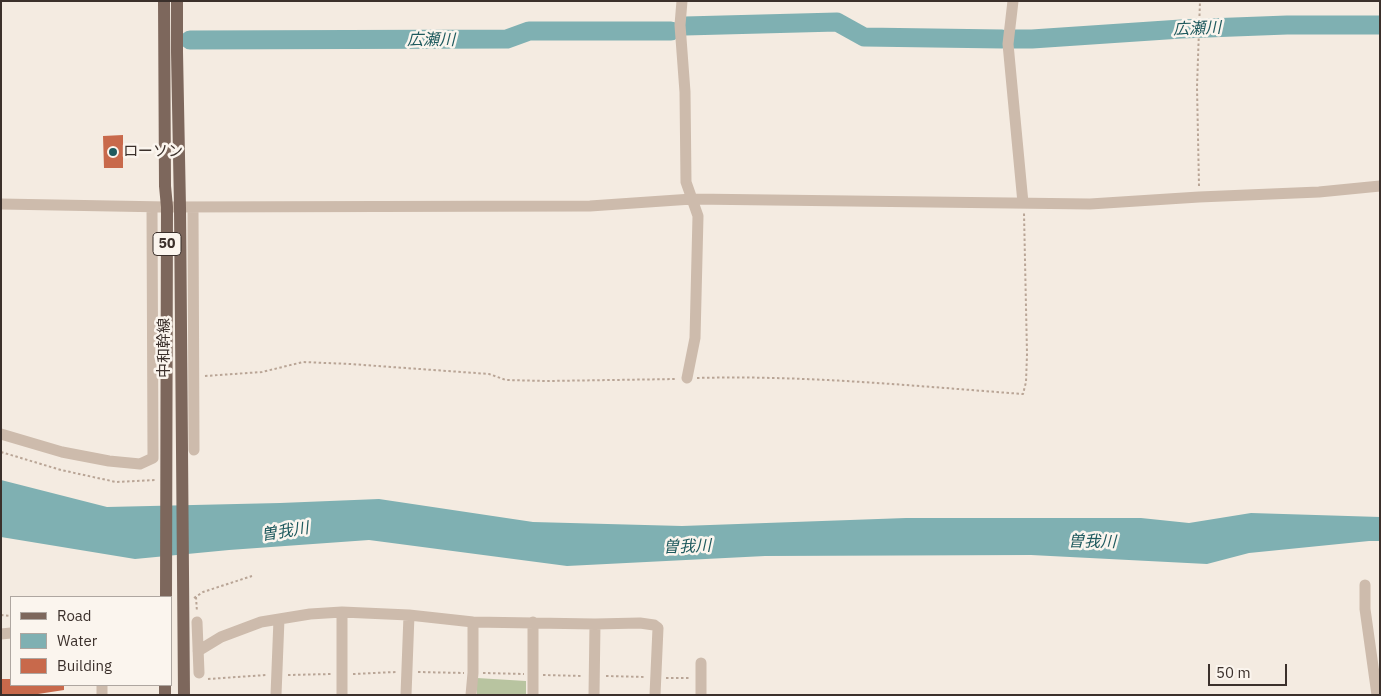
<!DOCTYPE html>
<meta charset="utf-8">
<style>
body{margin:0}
#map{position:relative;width:1381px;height:696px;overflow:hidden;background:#f4ebe1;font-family:"IBM Plex Sans",sans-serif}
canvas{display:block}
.frame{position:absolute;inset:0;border:2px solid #3b302b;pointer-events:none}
.legend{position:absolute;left:10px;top:596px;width:162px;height:90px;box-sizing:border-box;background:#fbf5ee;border:1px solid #aea6a0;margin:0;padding:6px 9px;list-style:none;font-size:15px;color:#3b302b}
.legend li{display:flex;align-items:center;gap:10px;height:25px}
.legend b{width:25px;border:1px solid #aea6a0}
.scale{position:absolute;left:1208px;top:664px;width:79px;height:22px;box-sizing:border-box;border:2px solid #3b302b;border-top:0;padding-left:6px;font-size:15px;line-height:18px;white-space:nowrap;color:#3b302b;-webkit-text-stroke:4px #fbf5ee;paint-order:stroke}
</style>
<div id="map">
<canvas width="1381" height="696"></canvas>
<div class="frame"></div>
<ul class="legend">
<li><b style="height:6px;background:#7d675c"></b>Road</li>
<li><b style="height:14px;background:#7fb0b2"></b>Water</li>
<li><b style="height:14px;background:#c8694b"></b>Building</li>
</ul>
<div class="scale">50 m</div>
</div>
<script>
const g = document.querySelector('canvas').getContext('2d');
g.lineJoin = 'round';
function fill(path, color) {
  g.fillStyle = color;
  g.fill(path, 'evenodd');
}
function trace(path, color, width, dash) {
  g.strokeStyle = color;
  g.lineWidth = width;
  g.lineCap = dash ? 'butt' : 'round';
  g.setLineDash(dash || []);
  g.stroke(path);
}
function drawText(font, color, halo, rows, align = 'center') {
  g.font = font + ' "IBM Plex Sans","Noto Sans JP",sans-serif';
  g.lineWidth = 5;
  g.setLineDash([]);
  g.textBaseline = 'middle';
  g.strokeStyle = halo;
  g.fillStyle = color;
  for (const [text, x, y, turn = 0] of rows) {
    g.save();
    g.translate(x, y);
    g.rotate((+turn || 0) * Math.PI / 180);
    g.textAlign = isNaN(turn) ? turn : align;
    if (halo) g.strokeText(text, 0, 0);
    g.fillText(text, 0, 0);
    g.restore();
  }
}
fill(new Path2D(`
 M477,678l49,3v14h-49z`), '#b8c4a0');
fill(new Path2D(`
 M1,480l106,27 173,-4 99,-4 154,23 149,4 224,-8h235l48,5 62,-10 129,4v24h-11l-120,12 -42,11 -176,-9 -266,1 -198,10 -198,-26 -140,10 -94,9 -134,-22z`), '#7fb0b2');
trace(new Path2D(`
 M685,26l152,-4 27,15 138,2
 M1014,39h18l149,-10 106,-4h93
 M190,40l317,-1 22,-8h142`), '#7fb0b2', 19);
fill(new Path2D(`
 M123,135v33h-19l-1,-32z
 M1,679h9v6h54v5l-26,4v1h-37z`), '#c8694b');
trace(new Path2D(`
 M1199,186l-2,-99 3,-86
 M205,376l57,-4 41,-10 47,2 139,10 17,6 41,1 130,-2
 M697,378c109,-3 217,8 326,16l3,-12 1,-28 -3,-141
 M1,452l60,18 55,12 39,-2
 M196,597l1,15
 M194,598l9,-6 49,-16
 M1,615l10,1
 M418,672l46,1
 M483,673l41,1
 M353,674l43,-2
 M288,675l43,-1
 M543,675l40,1
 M606,676l40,1
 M666,678h25
 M208,679l58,-4`), '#b9a596', 2, [2.5, 2.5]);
trace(new Path2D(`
 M682,1l-2,24 5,67 1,90 12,34 -3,122 -8,40
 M1013,1l-5,43 15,159
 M1,204l166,3 423,-1 102,-7 398,5 109,-7 120,-5 61,-6
 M193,207l1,243
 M1,434l61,18 47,9 31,3 13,-6 -1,-251
 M1365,585v24l12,86
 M197,622l2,51
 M1,634l10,-1
 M198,651l23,-14 40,-15 49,-8 32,-2 67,3 64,7 122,2 45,-1 14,2 4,3 -3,67
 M701,663v32
 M102,695v-10
 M276,695l3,-76
 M342,695v-83
 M406,695l3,-80
 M471,695l2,-22v-51
 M533,695v-73
 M594,695l1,-71`), '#cdbbac', 11);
trace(new Path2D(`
 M164,1l1,185 2,21 -1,390
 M177,1v51l3,155 4,488
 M165,695v-10`), '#7d675c', 12);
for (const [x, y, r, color] of [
 [113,152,5,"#1f5a5e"]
]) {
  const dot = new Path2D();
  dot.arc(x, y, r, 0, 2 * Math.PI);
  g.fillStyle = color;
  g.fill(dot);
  trace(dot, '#fbf5ee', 2);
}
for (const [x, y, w] of [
 [167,244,28]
]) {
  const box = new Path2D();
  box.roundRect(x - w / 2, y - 11.5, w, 23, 4);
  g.fillStyle = '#fbf5ee';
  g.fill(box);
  trace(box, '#3b302b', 1);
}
drawText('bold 14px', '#3b302b', null, [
 ["50",167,244]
]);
drawText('15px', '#3b302b', '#fbf5ee', [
 ["ローソン",123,152]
], 'left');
drawText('15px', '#3b302b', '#fbf5ee', [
 ["中和幹線",165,348,-90]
]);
drawText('italic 16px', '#1f5a5e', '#fbf5ee', [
 ["広瀬川",1197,29,-2],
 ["広瀬川",431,40],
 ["曽我川",285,532,-9],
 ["曽我川",1092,542,1],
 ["曽我川",687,547,-2]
]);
</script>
